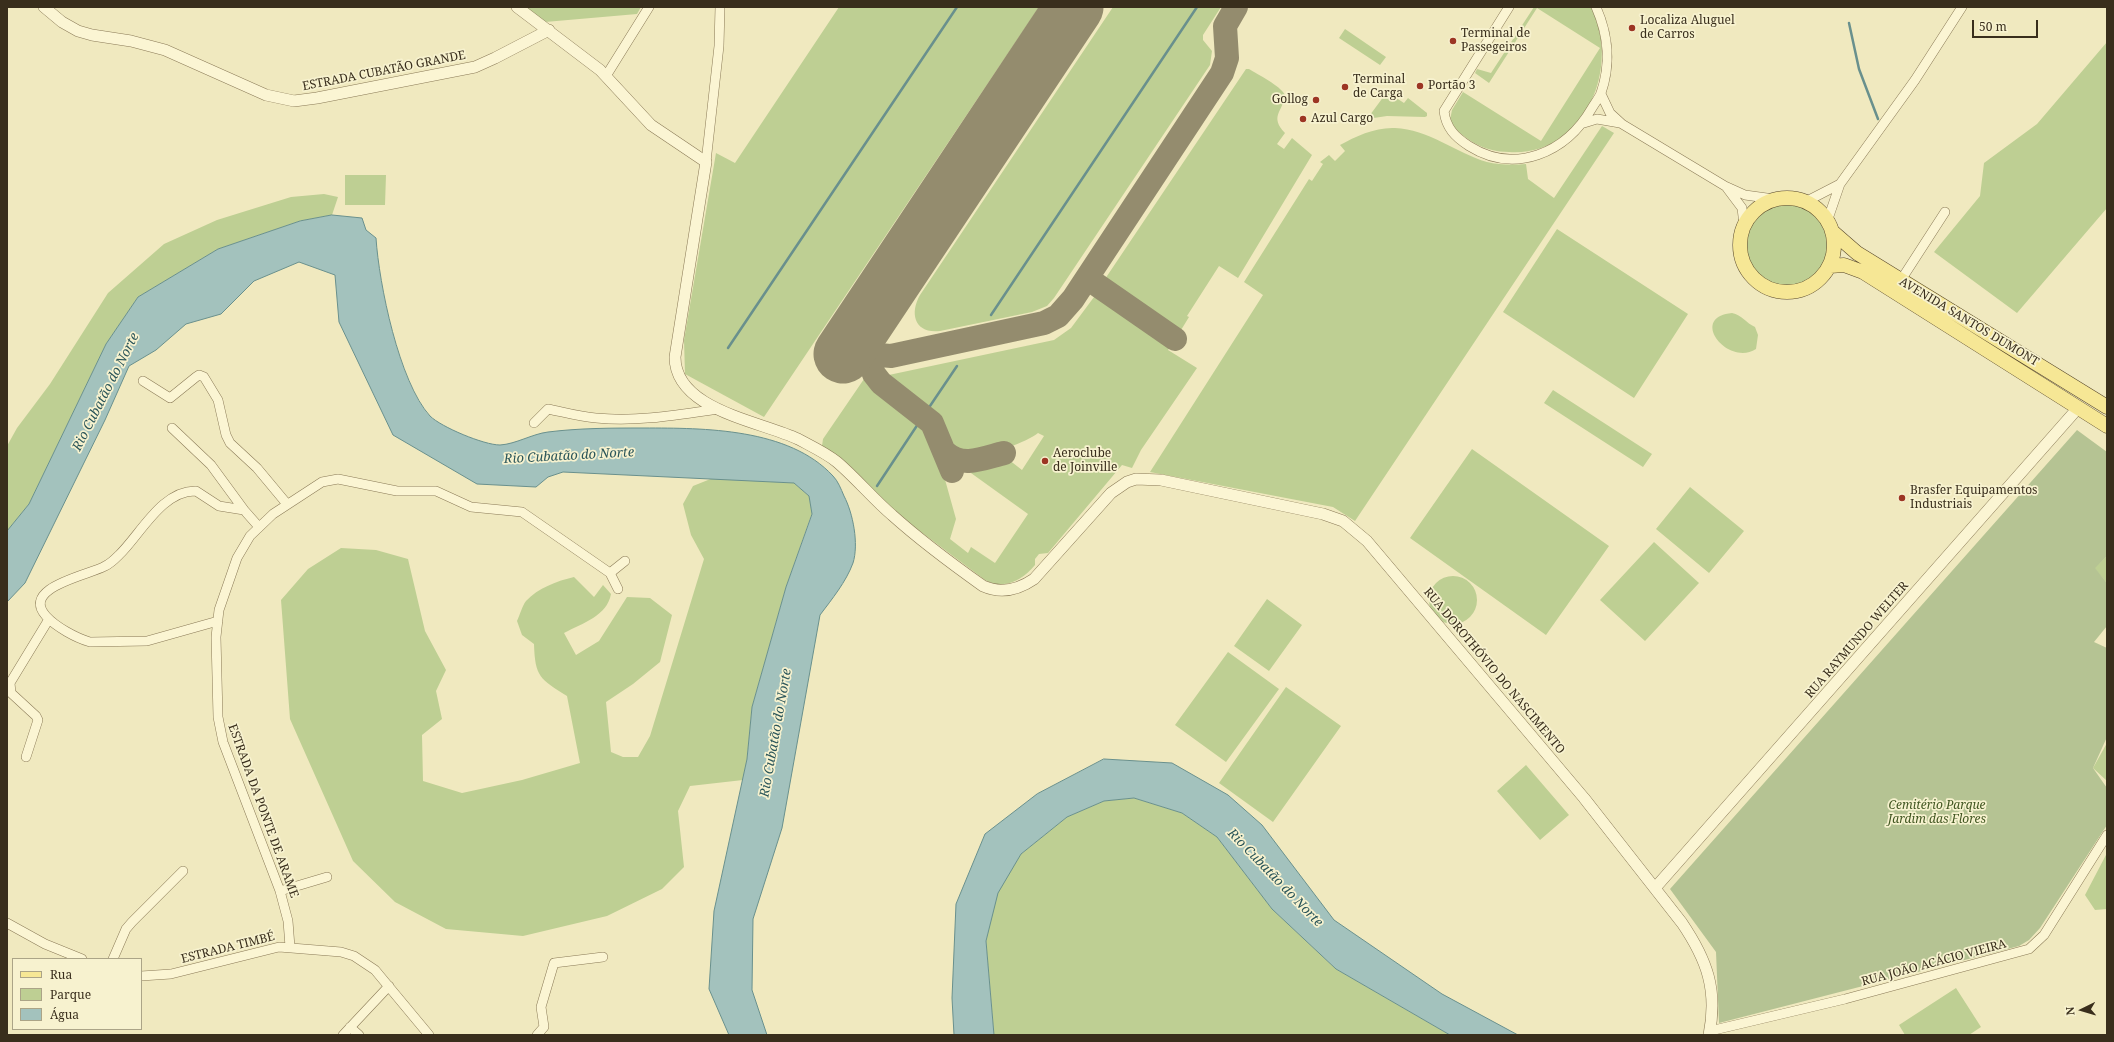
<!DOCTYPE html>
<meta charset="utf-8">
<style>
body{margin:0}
#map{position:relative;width:2114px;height:1042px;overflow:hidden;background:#f0e9bf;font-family:"Noto Serif",serif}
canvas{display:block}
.frame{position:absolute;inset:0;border:8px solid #392e1c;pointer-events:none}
.legend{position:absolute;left:12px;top:958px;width:130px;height:72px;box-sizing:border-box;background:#f7f2cf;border:1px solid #aba487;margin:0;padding:5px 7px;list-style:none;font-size:12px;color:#392e1c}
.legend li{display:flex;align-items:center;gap:8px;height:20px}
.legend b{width:20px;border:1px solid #aba487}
.north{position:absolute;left:2062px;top:990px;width:40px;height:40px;-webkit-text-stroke:3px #f7f2cf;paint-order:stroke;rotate:265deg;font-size:11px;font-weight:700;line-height:16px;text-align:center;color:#392e1c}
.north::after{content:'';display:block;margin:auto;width:14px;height:18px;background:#392e1c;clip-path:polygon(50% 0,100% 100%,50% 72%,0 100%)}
.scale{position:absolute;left:1972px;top:20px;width:66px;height:18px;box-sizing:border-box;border:2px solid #392e1c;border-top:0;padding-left:5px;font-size:12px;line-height:14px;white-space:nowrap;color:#392e1c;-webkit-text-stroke:3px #f7f2cf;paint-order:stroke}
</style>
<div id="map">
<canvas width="2114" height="1042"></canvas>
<div class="frame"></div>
<ul class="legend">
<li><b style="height:5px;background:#f6e795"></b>Rua</li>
<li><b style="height:11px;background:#becf93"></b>Parque</li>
<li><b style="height:11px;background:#a3c2bd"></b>Água</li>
</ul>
<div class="north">N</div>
<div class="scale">50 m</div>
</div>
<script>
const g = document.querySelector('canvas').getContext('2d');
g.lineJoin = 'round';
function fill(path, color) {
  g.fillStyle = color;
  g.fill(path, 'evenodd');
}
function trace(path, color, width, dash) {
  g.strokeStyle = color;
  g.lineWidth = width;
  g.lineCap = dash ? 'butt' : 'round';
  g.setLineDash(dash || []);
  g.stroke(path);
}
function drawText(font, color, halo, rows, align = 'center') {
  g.font = font + ' "Noto Serif",serif';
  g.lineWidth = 3.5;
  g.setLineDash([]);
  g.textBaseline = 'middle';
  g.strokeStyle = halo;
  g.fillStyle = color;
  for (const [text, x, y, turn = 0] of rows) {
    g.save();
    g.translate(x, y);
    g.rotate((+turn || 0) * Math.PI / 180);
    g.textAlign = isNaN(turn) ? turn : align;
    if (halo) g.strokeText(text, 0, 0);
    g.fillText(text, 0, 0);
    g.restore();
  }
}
fill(new Path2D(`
 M525,7h116l-4,7 -92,8z
 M839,7h200l-275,410 -79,-43 -1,-34 32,-187 19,10z
 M1113,7h108l-18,28v5l9,11 -2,14 -156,233 -7,8 -15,6 -92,19c-25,3 -31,-17 -20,-36z
 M1534,7h57c31,61 -7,150 -82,145 -12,0 -24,-3 -35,-9 -9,-6 -19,-12 -24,-23l2,-10 11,-18 78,49 59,-93 -63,-40 -48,75 -14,-10 2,-4 14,4z
 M1345,29l41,28 -6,8 -41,-27z
 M2107,42v166l-90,105 -83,-61 46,-56 4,-33 53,-39z
 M1246,69h3c8,5 32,17 36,26 -2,17 -16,21 0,38l-8,11 7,5 8,-11 20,17 -74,123 -19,-12 -32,50 2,1 -11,18 -72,-51 -1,-5z
 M1387,92l17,11 4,-5 19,15v3l-2,1 -38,-1 -20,3z
 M1602,126l12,7 -259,388 -22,-14 -183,-35 113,-177 -19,-13 65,-103 3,2 11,-17 -3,-2 9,-7 6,6 10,-10 -5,-6c16,-9 36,-18 55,-17 33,1 61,25 92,34 12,3 27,3 39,2l2,15 26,19z
 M345,175h41l-1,30h-40z
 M324,194l14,3 -6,18 -32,6 -82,28 -80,48 -32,47 -77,160 -22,27v-85l10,-18 33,-44 58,-91 56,-49 53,-24 74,-23z
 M1746 245a41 41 0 1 1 82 0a41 41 0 1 1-82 0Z
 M1557,229l131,85 -54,84 -131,-86z
 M1097,293l76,50 -5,7 29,18 -56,82 -9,18 -10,-3 -74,88 -9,1 -4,5v6c-13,16 -31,25 -50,15l-80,-60 -65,-62 -18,-12 1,-7 41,-60 58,43 10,11 24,86 -6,20 18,14 3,-6 24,16 33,-49 -64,-46 40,-12 18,14 22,-34 -6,-3c-14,11 -72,33 -86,18 -10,-11 -7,-27 -23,-39 -8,-6 -42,-30 -45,-36l170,-36 17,-12z
 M1732,313c10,2 14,10 23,14l3,8 -2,14c-28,18 -68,-32 -24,-36z
 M1553,390l99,64 -9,13 -99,-64z
 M1472,449l137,97 -63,89 -136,-97z
 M713,478l81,5 15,13 3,17 -26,74 -34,120 -5,52 -4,21 -53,6 -12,25 6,56 -22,22 -55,27 -84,20 -77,-7 -51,-27 -42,-41 -63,-142 -9,-119 27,-31 33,-21 35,2 32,9 17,72 21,39 -10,21 6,28 -20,16 1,46 39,12 60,-13 58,-17 -13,-67c-27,-17 -32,-19 -33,-52l-12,-9 -5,-14c3,-6 5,-15 9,-20 12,-13 31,-20 48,-24l20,20 9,-12 8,9c-4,22 -28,29 -47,39l12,22 23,-14 28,-44 23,1 22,17 -12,47 -27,22 -27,18 5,50 12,5h15l12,-21 54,-177 -13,-24 -8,-31 10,-18z
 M1690,487l54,44 -35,42 -53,-44z
 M1654,542l45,41 -54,58 -45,-41z
 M2107,556v27l-13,-15z
 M1429 600a24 24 0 1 1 48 0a24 24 0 1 1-48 0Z
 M1267,599l35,26 -33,46 -35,-25z
 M1228,652l51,37 -53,73 -51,-37z
 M1286,687l55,39 -68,96 -54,-39z
 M2107,743v38l-14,-13z
 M1526,765l43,50 -29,25 -43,-49z
 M1134,798l48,15 35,24 55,72 64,60 114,66h-456l-8,-94 11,-48 24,-39 46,-37 37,-16z
 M2107,853v56l-12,1 -10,-15z
 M1956,988l25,39 -12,8h-64l-6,-10z`), '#becf93');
fill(new Path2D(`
 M2077,430l30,22v104l-12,12 12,15v43l-13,16 13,6v89l-14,31 14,20v37l-67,103 -11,12 -10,6 -300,77 -3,-71 -46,-63z`), '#b5c393');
const water = new Path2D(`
 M332,215l30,3 4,12 10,8c3,46 23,144 54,178 11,11 54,29 70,29 16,-1 32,-11 48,-13 32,-4 64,-4 96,-4 60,0 145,0 189,48 5,5 8,13 11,20 9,17 15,48 9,67 -7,19 -21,36 -33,52l-38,213 -29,91 -1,71 15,45h-38l-20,-46 5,-78 33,-152 5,-52 34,-120 26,-73 -3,-18 -15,-13 -231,-11 -15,5 -12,10 -59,-3 -84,-49 -54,-113 -4,-47 -36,-13 -45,19 -33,33 -35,10 -30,26 -27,16 -24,54 -80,163 -18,19v-71l22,-27 77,-160 32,-47 80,-48 82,-28z
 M1104,759l68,4 56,32 34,30 72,95 108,74 76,41h-68l-114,-66 -64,-60 -55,-72 -35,-24 -48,-15 -30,3 -37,16 -46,37 -23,39 -12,48 8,94h-40l-2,-37 4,-94 29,-70 52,-40z`);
fill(water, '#a3c2bd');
trace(water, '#69908d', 1);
trace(new Path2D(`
 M1849,23l10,46 19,50
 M991,315l206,-308
 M728,348l229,-341
 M930,406l27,-40
 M877,486l41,-62`), '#69908d', 2.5);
trace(new Path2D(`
 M1087,278l88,61
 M865,320c-9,25 2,35 26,36l153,-33 14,-7 15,-17 149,-226 5,-15 -2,-32 11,-19
 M862,341l12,33 7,9 51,40 20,48
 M946,453c16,15 38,5 58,0`), '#948c6e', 24);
trace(new Path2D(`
 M843,354l231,-347`), '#948c6e', 59);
const minor = new Path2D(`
 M1509,7l-65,104c2,17 11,26 25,35 46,29 97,7 123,-38 3,-5 7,-10 9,-15 10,-29 7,-59 -5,-86
 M606,76l43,-69
 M1601,94l9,19 12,11 103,62 20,9 29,4
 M1584,123l13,-4 23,4
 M706,162l13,-116 1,-39
 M1727,188l15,20 2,17
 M1807,201l33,-17
 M1828,219l12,-35 75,-104 47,-73
 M1901,280l44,-68
 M143,381l27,17 26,-21 3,-2 5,2 14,23 8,35 4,8 27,25 30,36
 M534,423l14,-14c15,3 32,8 48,9 41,4 81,-3 122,-9
 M172,428l39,37 33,45
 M610,573l15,-12
 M218,621l-71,20 -57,1c-14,-4 -34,-15 -44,-26 -26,-29 44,-41 59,-50 5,-2 10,-7 14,-11 21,-20 43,-65 77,-64l23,15 25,4 15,17
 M26,757l12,-37 -2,-4 -25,-23 -1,-10 39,-64
 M280,891l47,-14
 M7,923l38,21 37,15
 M290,947l-2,-26 -8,-30 -57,-149 -5,-25 -2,-80 3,-27 18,-52 13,-22 23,-22 49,-32 16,-3 59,12h39l35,16 51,5 88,61 8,16
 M113,959l13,-30 6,-7 51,-51
 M141,976l30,-2 108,-27 62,5 13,4 21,14 54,65
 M350,1027l9,8
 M1710,1031l135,-32 184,-50 15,-14 63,-100
 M343,1035l46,-49
 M537,1035l7,-8 -3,-20 13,-44 49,-6`);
const tertiary = new Path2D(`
 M44,7l18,15 16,9 14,4 39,6 34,9 101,45 28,6 23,-3 158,-31 20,-9 54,-28
 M517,7l83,63 51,55 55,37 -31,195c0,53 85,64 123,82 13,7 28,14 39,23 20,17 36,37 55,53 29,26 60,49 91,71 18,8 35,4 51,-7l77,-86 16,-11 9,-3 25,1 162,34 20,7 24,20 217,257 98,125c25,37 36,67 27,112
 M1655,888l423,-480`);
const primary = new Path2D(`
 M1740 245a47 47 0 1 1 94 0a47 47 0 1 1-94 0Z
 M1834,233l23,20 250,154
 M1830,266l14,-1 19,7 244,154`);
trace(minor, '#8a7a57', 10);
trace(tertiary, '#8a7a57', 12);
trace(primary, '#57472b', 15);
trace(minor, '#fbf5d3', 9);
trace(tertiary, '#fbf5d3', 11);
trace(primary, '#f6e795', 14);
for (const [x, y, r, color] of [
 [1632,28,4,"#9c3523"],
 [1453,41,4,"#9c3523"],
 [1420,86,4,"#9c3523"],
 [1345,87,4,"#9c3523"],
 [1316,100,4,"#9c3523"],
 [1303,119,4,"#9c3523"],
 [1045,461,4,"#9c3523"],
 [1902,498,4,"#9c3523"]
]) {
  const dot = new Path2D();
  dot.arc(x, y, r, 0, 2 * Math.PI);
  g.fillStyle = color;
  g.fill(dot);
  trace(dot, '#f7f2cf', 1.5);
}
drawText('12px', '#392e1c', '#f7f2cf', [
 ["Localiza Aluguel",1640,21],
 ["de Carros",1640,35],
 ["Terminal de",1461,34],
 ["Passegeiros",1461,48],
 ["Terminal",1353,80],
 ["de Carga",1353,94],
 ["Portão 3",1428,86],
 ["Gollog",1308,100,"right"],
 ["Azul Cargo",1311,119],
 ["Aeroclube",1053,454],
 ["de Joinville",1053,468],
 ["Brasfer Equipamentos",1910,491],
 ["Industriais",1910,505]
], 'left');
drawText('12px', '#392e1c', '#f7f2cf', [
 ["ESTRADA CUBATÃO GRANDE",384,71,-11],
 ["AVENIDA SANTOS DUMONT",1969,322,31],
 ["RUA RAYMUNDO WELTER",1857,640,-49],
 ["RUA DOROTHÓVIO DO NASCIMENTO",1494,671,50],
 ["ESTRADA DA PONTE DE ARAME",263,811,70],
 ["ESTRADA TIMBÉ",228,948,-14],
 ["RUA JOÃO ACÁCIO VIEIRA",1934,963,-15]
]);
drawText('italic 12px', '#415621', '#f7f2cf', [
 ["Cemitério Parque",1937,806],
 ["Jardim das Flores",1937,820]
]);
drawText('italic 13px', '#2a5559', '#f7f2cf', [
 ["Rio Cubatão do Norte",106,392,-63],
 ["Rio Cubatão do Norte",569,456,-3],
 ["Rio Cubatão do Norte",776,733,-80],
 ["Rio Cubatão do Norte",1275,878,46]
]);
</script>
